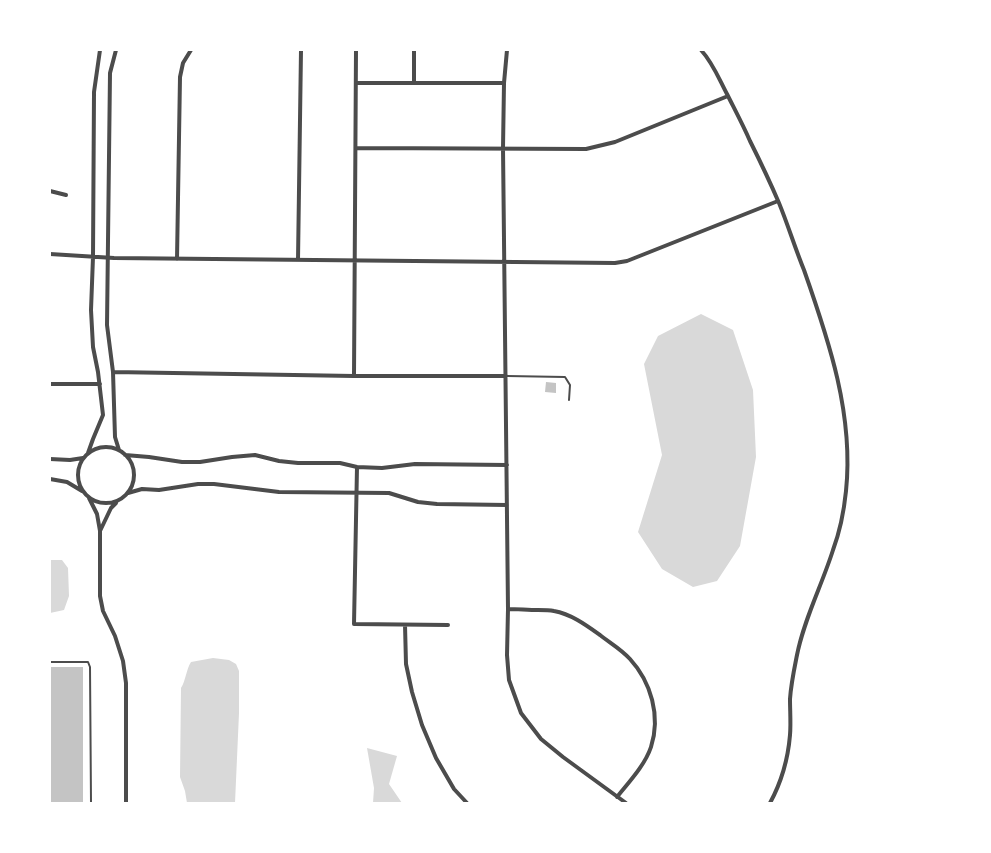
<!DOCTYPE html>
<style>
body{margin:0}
#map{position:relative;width:991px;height:853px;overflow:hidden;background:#fff;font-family:Manrope,sans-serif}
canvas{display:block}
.frame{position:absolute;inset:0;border:51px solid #fff;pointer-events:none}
</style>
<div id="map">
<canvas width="991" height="853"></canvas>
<div class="frame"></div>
</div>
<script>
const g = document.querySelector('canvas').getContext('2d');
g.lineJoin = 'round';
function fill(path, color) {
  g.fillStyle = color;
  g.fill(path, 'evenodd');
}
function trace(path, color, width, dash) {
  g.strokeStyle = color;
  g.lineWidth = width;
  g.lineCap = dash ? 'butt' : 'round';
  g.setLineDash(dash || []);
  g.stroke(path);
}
fill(new Path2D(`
 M701,314l32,16 20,60 3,67 -16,89 -23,35 -24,6 -31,-18 -24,-37 24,-77 -18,-91 14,-28z
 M50,560h12l6,8 1,28 -5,14 -14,3z
 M213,658l16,2 7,4 3,7v42l-4,90h-48l-2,-12 -5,-14 1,-89c5,-8 5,-18 10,-26z
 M367,748l30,8 -8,28 13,19h-29l1,-15z`), '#d9d9d9');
fill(new Path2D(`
 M546,382l10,1v10l-11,-1z
 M50,667h33v136h-33z`), '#c4c4c4');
trace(new Path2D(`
 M507,376l58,1 5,8 -1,15
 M50,662h38l2,5 1,136`), '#4c4c4c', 2);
trace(new Path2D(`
 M116,50l-6,23 -3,252 6,47 2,65 4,13
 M507,50l-3,33 -1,65 5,461 -1,46 2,25 12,33 20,26 22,18 63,46
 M701,50c12,13 18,29 26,44 8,16 16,31 23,47 10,20 20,41 29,62 9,22 16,45 25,67 25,71 50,145 42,221 -2,20 -6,40 -13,59 -11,35 -29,69 -36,105 -3,15 -6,29 -7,44 0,12 1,24 0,36 -2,24 -8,46 -20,68
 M356,83h148
 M414,83v-33
 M356,148l230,1 29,-7 113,-46
 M50,191l16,4
 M50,254l64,4 501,5 12,-2 151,-60
 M177,259l3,-182 3,-14 8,-13
 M298,260l3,-210
 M113,372l241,4h152
 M354,376l2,-326
 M50,384h50
 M78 475a28 28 0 1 1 56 0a28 28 0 1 1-56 0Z
 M88,453l5,-14 10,-24 -5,-43 -5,-25 -2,-37 2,-53 1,-165 6,-42
 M125,455l24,2 33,5h18l32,-5 23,-2 24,6 19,2h42l17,4 25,1 33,-4 92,1
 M50,459l20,1 13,-2
 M357,467l-3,157 94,1
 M50,479l17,3 15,9
 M128,493l14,-4 17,1 39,-6h16l65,8 110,1 29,9 19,2 70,1
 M89,498l8,16 3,17v65l3,15 12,25 8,25 3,22v120
 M100,531l11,-23 5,-5
 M508,609c10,0 20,1 30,1 5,0 11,0 16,1 17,3 32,14 46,24 10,8 21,14 30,24 21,23 31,57 21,88 -6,18 -22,35 -34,50
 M405,625l1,39 6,28 10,33 14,33 18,31 13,14`), '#4c4c4c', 4);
</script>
